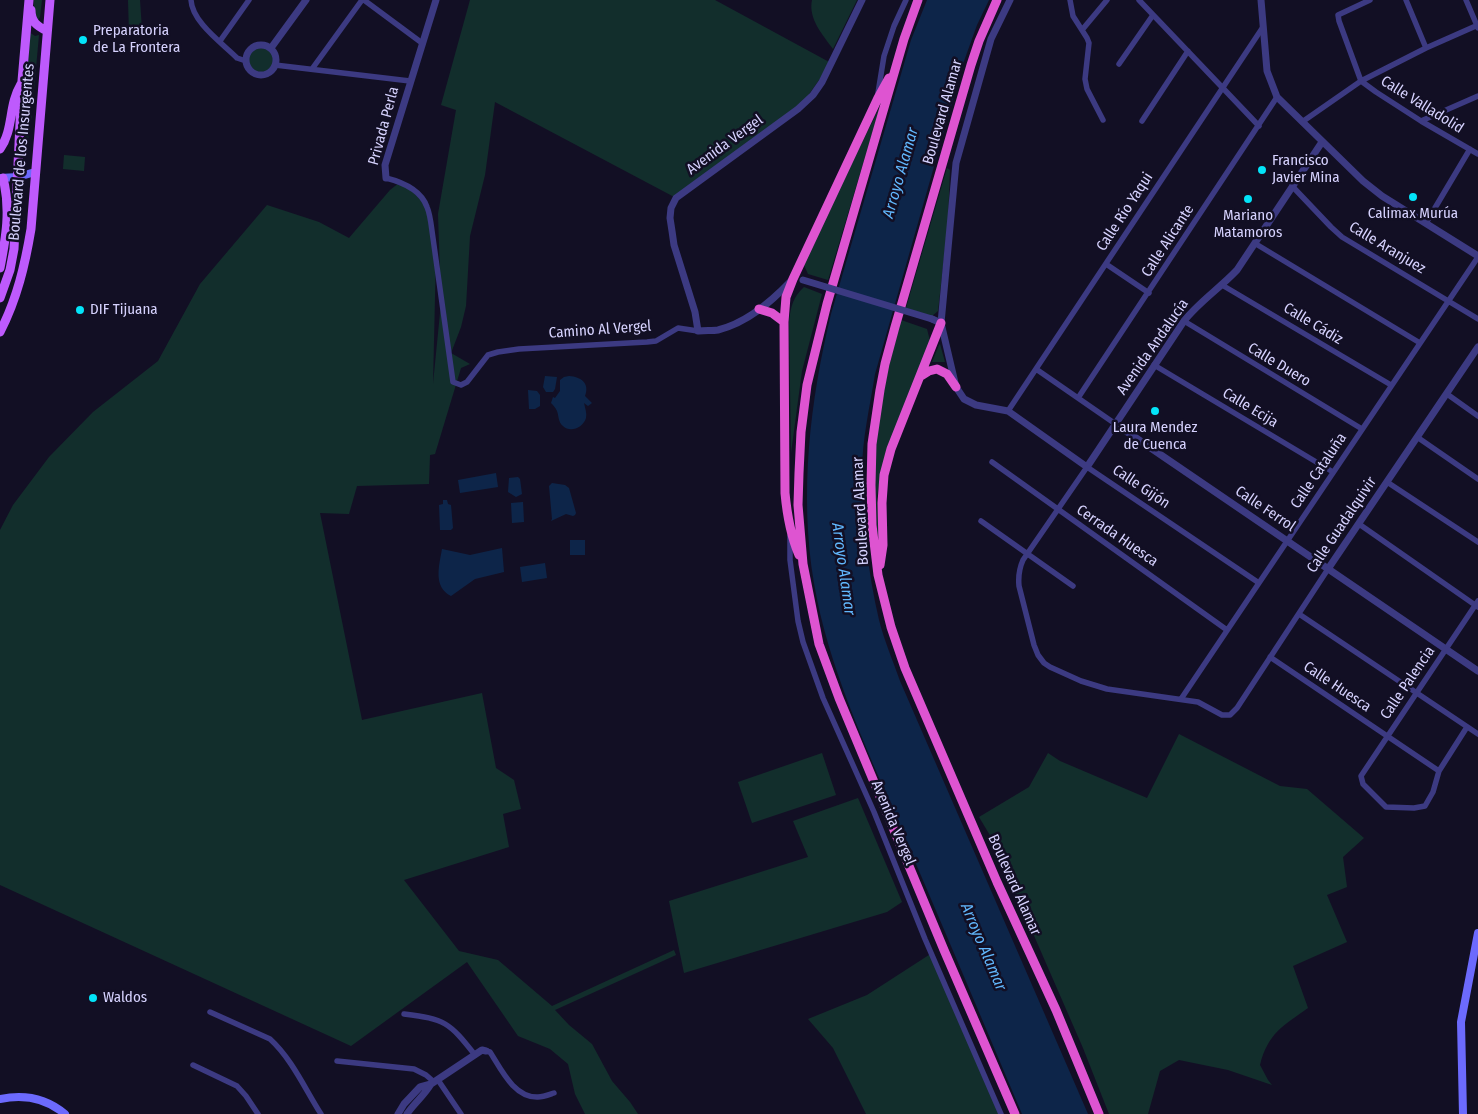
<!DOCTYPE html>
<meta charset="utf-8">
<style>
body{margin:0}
canvas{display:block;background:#120f24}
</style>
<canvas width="1478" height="1114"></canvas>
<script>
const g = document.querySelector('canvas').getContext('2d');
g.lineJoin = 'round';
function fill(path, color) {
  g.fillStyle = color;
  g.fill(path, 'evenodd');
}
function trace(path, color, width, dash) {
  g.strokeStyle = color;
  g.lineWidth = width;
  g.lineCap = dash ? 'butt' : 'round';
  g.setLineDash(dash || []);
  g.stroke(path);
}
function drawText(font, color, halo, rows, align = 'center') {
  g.font = font + ' "Fira Sans Condensed",sans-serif';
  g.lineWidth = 5;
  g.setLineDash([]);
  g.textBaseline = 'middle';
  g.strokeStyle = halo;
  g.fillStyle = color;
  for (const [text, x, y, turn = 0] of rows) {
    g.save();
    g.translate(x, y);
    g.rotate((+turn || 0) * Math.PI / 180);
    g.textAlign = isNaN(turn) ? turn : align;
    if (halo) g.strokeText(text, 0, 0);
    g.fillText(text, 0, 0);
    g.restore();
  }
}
fill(new Path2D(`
 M34,0h8l-2,17 -2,3 -4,-2z
 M128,0h12l2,30 -13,3z
 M470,0h245l116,63 -31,44 -122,92 -183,-97 -10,73 -15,61 -4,70 -5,21 -10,26 19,11 -9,4 -26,86 -5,1 -1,29 -72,2 -8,28 -29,-1 42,207 120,-27 14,75 18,12 7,29 -18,5 6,33 -105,33 55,71 39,9 54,46 122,-56 2,5 -121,55 14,15 23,19 20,37 18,21 8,12h-53l-10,-20 -7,-30 -18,-15 -32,-13 -51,-74 -116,84 -351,-161v-355l13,-25 36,-48 44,-45 65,-51 42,-77 67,-79 52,17 30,16 41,-48 9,-7 10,5 18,19 9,46 -3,131 8,-81 -3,-89 18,-104 -15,-5z
 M812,0h45l-24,49c-10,-14 -25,-30 -21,-49z
 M29,32l6,4 4,-1 -8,88 -6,33z
 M249 60a12 12 0 1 1 24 0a12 12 0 1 1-24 0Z
 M881,104l-53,176 -20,-6 -4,-9 3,-10z
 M64,155l21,2 -1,14 -21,-2z
 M947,168l3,2 -2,51 -10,90 -6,5 -26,-8z
 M804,287l18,7 -20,77 -11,82 -2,-132c2,-15 4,-24 15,-34z
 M901,320l26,9 3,12 -48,127 -5,28 2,38v16c-4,-30 -6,-63 -4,-93 2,-47 14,-92 26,-137z
 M940,344l5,18h-13l7,-17z
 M1179,734l101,52 27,3 57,49 -21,19 4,30 -20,8 20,47 -54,24 15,42c-25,18 -40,25 -48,57l8,15 4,5 -44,-15 -49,-10 -19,11 -12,43h-39l-26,-66 -92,-211 -12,-20 50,-30 19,-34 12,8 87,37z
 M822,753l14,42 -84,28 -14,-41z
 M858,798l44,104 -15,10 -203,61 -15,-72 139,-44 -15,-36z
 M932,953l69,161h-135l-33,-66 -25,-29 59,-24z`), '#122e2c');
fill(new Path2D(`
 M927,0h62l-12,25 -13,36 -89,313c-5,32 -13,65 -13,98 0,50 6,100 17,148 5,20 14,41 21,61l188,433h-66c-41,-97 -82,-195 -124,-292 -33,-78 -70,-156 -84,-239 -15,-89 -4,-182 17,-269l80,-274z
 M545,376l12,1 -2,12 -2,3h-7l-3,-5z
 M569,376c12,1 21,7 16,20l7,7 -4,3 -4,-3c1,5 3,10 2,15 -3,10 -16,15 -23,8 -5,-4 -4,-10 -6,-15 -2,-4 -4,-6 -6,-8l2,-6 2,1 5,-7v-11l4,-3z
 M528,390l9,1 3,4v11l-5,3h-6z
 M496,473l2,14 -38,6 -2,-13z
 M518,477l2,2 2,15 -6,3 -8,-5 1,-14z
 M552,483l13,2 4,3 7,25 -1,2 -2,1 -7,-2 -15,7 1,-2 -3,-33z
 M443,500h4l1,4 3,1 2,23 -2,2h-11l-1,-25 4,-1z
 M523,502l1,20 -12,1 -1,-20z
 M570,540h15v15h-15z
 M502,548l2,24 -29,7 -24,17c-18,-9 -12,-30 -9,-47l28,6z
 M545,563l2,15 -25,4 -2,-15z`), '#0d2549');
trace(new Path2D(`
 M191,0c1,22 31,43 46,58l9,3
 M364,0l58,43
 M1070,0l3,16 14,22 2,5 -4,36 2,10 16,31
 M1139,0l120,126
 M1370,0l-32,15 1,6 22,60 15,11 45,29 57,33
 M1406,0l20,48
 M1466,0l12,28
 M1082,30l25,-30
 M220,41l29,-41
 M1119,64l34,-49
 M275,65l135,16
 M312,69l50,-69
 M878,93l6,-37 10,-30 12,-26
 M1142,121l46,-70
 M1421,121l57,-25
 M1302,122l59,-41 65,-33 52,-23
 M386,178c16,4 35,12 41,29 3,7 4,16 5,24l21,151 8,3 6,-3 21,-27 10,-3 21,-3 128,-7 9,-1 22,-13 20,3
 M1292,186l39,41 11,10 136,82
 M1426,223l44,-74
 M1256,244l164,99
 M1106,264l43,29
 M1222,285l169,100
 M1184,321l178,108
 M1154,365l179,107
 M1036,369l81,56
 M1447,394l31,22
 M1078,398l199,-301
 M1008,411l255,-384
 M1417,437l61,42
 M992,462l235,168
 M1387,482l91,60
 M981,521l92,65
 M1359,524l119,83
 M790,536v24l8,61 5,21 20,56 51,114 51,127 76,175
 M1259,583l-172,-116 -64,93c-4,9 -5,16 -4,26l15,59 4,10 6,8 6,4 31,14 26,8 91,13 24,13h8l7,-7 91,-139
 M1299,614l179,120
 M1270,657l169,114
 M1181,699l297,-442
 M1467,727l-28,44 -6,21 -8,14 -11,2 -28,-1 -23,-23 -2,-8 117,-175
 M210,1012l60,27c22,20 35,50 51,75
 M404,1014c41,5 45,8 71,41
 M486,1051l4,1c11,17 24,46 48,45 5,0 10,-2 16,-4
 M337,1061l77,8 12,6 8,7
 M193,1065l44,21 9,10 12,18
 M438,1080l23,34`), '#3c3a82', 5.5);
trace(new Path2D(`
 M1261,0l6,71 10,26 86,84 19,15 96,60
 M246 60a15 15 0 1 1 30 0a15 15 0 1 1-30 0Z
 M271,48l35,-48
 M386,178l-1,-13 51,-165
 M791,281c-20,21 -44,42 -73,49 -6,1 -13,0 -20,1l-3,-19 -21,-67 -2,-14 -2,-13 1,-10 5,-10 122,-89 15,-14 9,-13 40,-82
 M932,319l9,4 15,64 8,12 12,6 32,6 79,56 97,-146c15,-19 36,-33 53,-51l85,-128
 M941,323l15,-160 35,-124 19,-39
 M1117,425l361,246
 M1328,569l150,-222
 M398,1114l6,-10 16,-17 11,-3 51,-34 4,1
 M407,1114c7,-11 17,-18 24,-30`), '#3c3a82', 7);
trace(new Path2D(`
 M0,178l18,-1 17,-5
 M0,1099c24,-5 46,-1 65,15
 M1463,1114l-2,-92 17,-89`), '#6c6afd', 8);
trace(new Path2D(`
 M31,10c0,12 6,16 16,21
 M0,149c14,-20 8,-43 21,-65
 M0,268c6,-31 11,-59 3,-90
 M0,298l10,-28 4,-21 8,-168 7,-81
 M0,332c17,-33 25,-67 31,-103l19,-229`), '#be5afd', 9);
trace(new Path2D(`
 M918,0l-14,39 -77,265 -20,81 -6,47 -2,41 -1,32 5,59 16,80 20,54 105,252 71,164
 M997,0l-18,41 -8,24 -76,262 -10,37 -5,26 -8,54 -1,41 1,40 6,50 13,52 14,41 92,214 59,128 43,104
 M759,309l13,4 12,9
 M921,376l8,-5 8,-2 10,5 9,13
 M799,555c-9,-21 -12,-40 -14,-62l-1,-171 2,-25 7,-18 85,-181 11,-20
 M880,565l3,-20 -1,-42 2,-28 7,-26 50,-126`), '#de54d1', 9);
trace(new Path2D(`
 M803,280l129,39`), '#3c3a82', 7);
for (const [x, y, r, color] of [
 [83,40,5,"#03e4f9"],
 [1262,170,5,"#03e4f9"],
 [1413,197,5,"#03e4f9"],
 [1248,199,5,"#03e4f9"],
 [80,310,5,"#03e4f9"],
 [1155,411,5,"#03e4f9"],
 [93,998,5,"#03e4f9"]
]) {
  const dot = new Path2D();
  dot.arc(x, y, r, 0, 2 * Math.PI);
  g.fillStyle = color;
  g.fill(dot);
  trace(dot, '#120f24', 2);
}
drawText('15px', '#d6d2fe', '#120f24', [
 ["Preparatoria",93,31],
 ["de La Frontera",93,48],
 ["Francisco",1272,161],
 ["Javier Mina",1272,178],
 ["Calimax Murúa",1413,214,"center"],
 ["Mariano",1248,216,"center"],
 ["Matamoros",1248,233,"center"],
 ["DIF Tijuana",90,310],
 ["Laura Mendez",1155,428,"center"],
 ["de Cuenca",1155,445,"center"],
 ["Waldos",103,998]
], 'left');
drawText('15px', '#d6d2fe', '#120f24', [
 ["Calle Valladolid",1422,105,32],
 ["Boulevard Alamar",943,112,-74],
 ["Privada Perla",384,126,-75],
 ["Avenida Vergel",725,145,-36],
 ["Boulevard de los Insurgentes",22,152,-85],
 ["Calle Río Yaqui",1125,212,-57],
 ["Calle Alicante",1168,241,-57],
 ["Calle Aranjuez",1387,248,31],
 ["Calle Cádiz",1313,324,31],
 ["Camino Al Vergel",600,330,-4],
 ["Avenida Andalucía",1153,347,-55],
 ["Calle Duero",1279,365,31],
 ["Calle Ecija",1250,408,31],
 ["Calle Cataluña",1319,471,-56],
 ["Calle Gijón",1141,487,34],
 ["Calle Ferrol",1265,509,34],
 ["Boulevard Alamar",861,511,-93],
 ["Calle Guadalquivir",1342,525,-56],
 ["Cerrada Huesca",1117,536,35],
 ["Calle Palencia",1408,683,-56],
 ["Calle Huesca",1337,687,34],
 ["Avenida Vergel",893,823,67],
 ["Boulevard Alamar",1014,885,66]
]);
drawText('italic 16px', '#61b7fd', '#120f24', [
 ["Arroyo Alamar",901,173,-74],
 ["Arroyo Alamar",843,569,82],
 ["Arroyo Alamar",983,947,67]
]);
</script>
